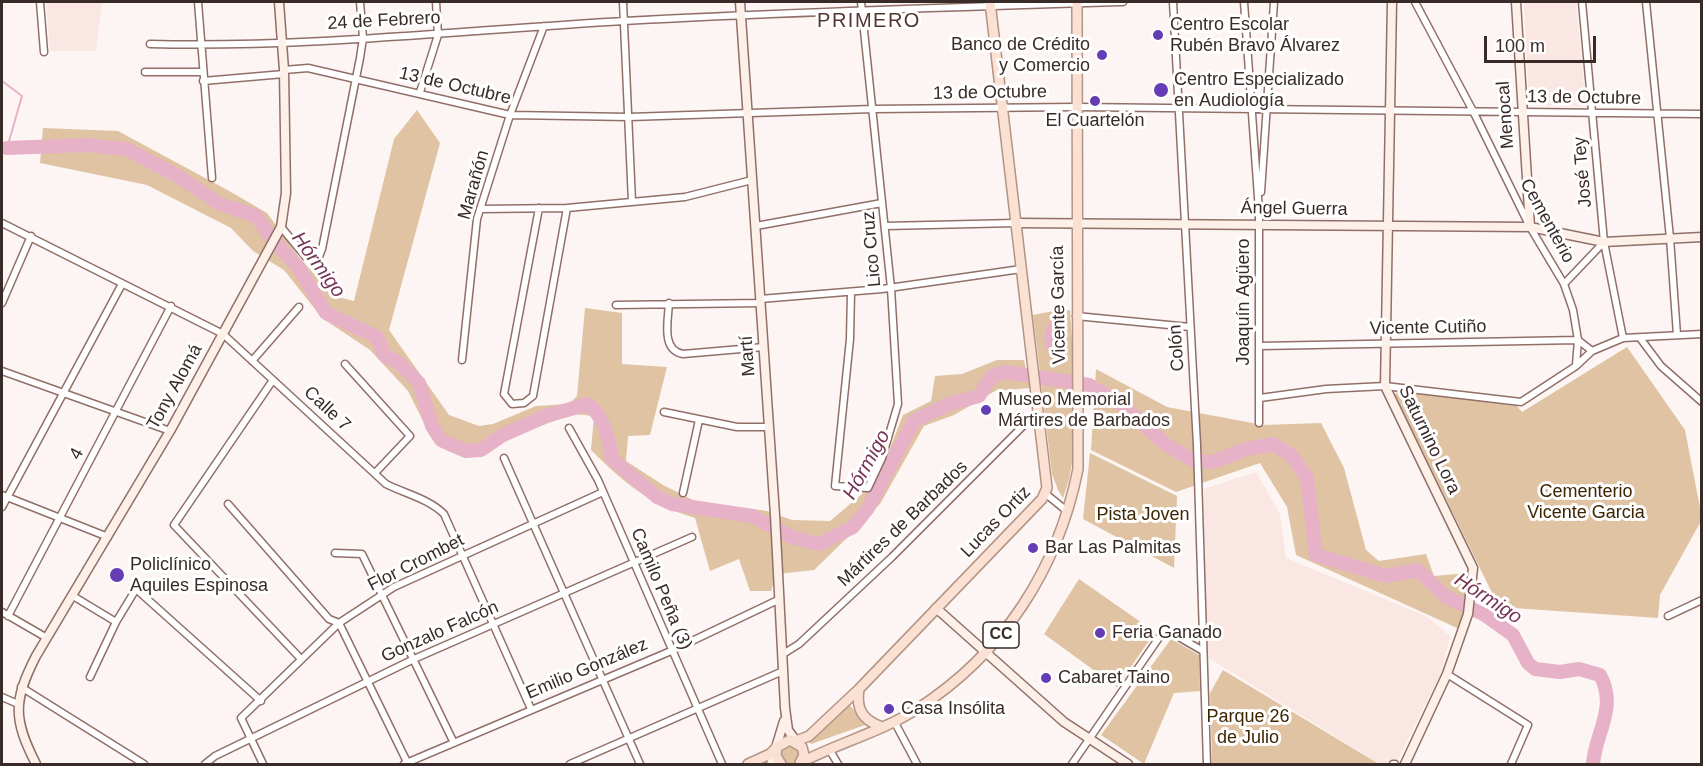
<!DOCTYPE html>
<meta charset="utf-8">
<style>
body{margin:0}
#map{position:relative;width:1703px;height:766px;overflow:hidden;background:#fcf5f3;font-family:Arial,sans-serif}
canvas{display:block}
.frame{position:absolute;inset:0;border:3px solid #392b28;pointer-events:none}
.scale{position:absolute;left:1484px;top:36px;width:112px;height:27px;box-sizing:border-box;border:3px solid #392b28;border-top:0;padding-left:8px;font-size:18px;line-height:21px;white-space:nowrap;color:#392b28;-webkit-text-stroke:4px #fff;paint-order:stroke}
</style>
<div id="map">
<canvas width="1703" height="766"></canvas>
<div class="frame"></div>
<div class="scale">100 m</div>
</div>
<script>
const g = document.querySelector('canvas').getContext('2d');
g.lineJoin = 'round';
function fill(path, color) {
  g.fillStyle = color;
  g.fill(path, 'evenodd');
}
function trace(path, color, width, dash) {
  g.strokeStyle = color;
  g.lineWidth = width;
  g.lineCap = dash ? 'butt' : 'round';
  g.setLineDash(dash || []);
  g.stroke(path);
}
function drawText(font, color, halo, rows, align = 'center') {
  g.font = font + ' Arial,sans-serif';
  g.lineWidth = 6;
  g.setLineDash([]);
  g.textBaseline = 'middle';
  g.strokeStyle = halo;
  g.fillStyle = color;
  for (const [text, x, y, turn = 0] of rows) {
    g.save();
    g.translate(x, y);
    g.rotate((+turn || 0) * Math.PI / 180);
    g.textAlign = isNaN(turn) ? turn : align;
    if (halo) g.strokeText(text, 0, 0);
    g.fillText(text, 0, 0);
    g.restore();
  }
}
fill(new Path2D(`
 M46,2h56l-6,49h-46z
 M1524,2h52l10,105 -57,-2z
 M1256,472l24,42 6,44 140,58 24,20 -8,35 -46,93h-16l-173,-107 -4,-168z`), '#fae7e3');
fill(new Path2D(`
 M417,110l23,33 -51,187 60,85 30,11 14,-2 43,-18 33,-2 8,-8 8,-88 37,5v51l45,3 -17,68 -22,1 -2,25 37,24 32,16 72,10 25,9 38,1 32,-27 28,-46 13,-33 28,-14 4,-25 27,-2 35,-14h27l6,28 -35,3 -41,24 -30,11 -44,78 -34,35 -32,31 -37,4 -6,17h-21l-11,-32 -29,12 -15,-53c-46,-14 -71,-35 -104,-68l3,-34 -21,-2 -60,22 -41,21 -24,-6 -21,-22 -19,-38 -38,-41 -48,-32 -38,-48 -31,-19 -22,-23 -84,-43 -107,-22 3,-35 75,3 113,61 36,21 32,44 35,39 20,5 40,-162z
 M1059,310h11c3,52 13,140 -7,188l-5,-8 -6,-16 -19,-159z
 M1627,347l58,83 16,83v8l-41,74 -2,23 -159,-11 -104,-212 3,-5 119,16 5,6z
 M1096,369l71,38 96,18 58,-2 23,45 22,82 13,11 47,-7 8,22 44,-4 -12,60 -170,-77 -9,-48 -27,-44 -84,29 -85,-42z
 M1090,453l87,43 -3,72 -91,-49z
 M1079,579l76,53 -38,55 -73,-53z
 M1171,639l28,16 1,36 -26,2 -30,71 -43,-29z
 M1223,670l156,94h-167l-2,-71z
 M849,704l16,21 -54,19 -2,-2z
 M793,743l9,10 -6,11h-13l-5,-13z`), '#dfc3a3');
fill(new Path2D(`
 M1049,322h6l5,11 -11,18 -4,-4 2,-6 -4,-2z`), '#e7b1c7');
trace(new Path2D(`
 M2,81l20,15 -15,52 -5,1`), '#e7b1c7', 2);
trace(new Path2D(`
 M7,148l79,-3 40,4 50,26 44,29 36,12 16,23 26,28 28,46 51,24 7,18 16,9 19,19 13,43 9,14 25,11 15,-1 22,-15 43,-19 42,-12c17,14 21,34 24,55l45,38 15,7 80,12 42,22 25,6 34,-17 15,-19 46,-87 35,-17 30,-8 13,-20 14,-4 83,13 33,20 43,39 29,17 19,1 33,-13 27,-5 19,12 15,22 9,77 70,21 32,-6 28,27 39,18 28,20 15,28 7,6 25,3 19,-3 21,6c18,33 -5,58 -7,89`), '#e7b1c7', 14);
const street = new Path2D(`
 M40,2l4,50
 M198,2l14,176
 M623,2l9,200
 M1173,2l24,443 10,319
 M1244,2l15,209v212
 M1415,2l59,111 56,114 34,57 9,26 5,30 -2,25
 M1582,2l22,240 19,96
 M1646,2l24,236 7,97
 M150,44c158,4 316,-14 474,-23 166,-9 333,-14 499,-19
 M284,70l24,-2 202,47 119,2 244,-8 204,-2 625,7
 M145,72h58
 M203,81l81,-7
 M420,92l18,-57 -2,-33
 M1261,192l13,-190
 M539,208l-35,186 8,10 12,-1 9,-7 34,-188
 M480,209l87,-1 118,-11 67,-17
 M2,223l221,111 163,150c20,10 43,15 58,30l87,195
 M756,226l126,-23
 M885,226l131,-3
 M281,227l25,30 11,5 5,-13 38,-191 3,-20 -3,-36
 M1564,284l40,-42
 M851,292l-1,47 -15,147 33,2 14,-30 16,-54 -7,-116 -30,-286
 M760,299l122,-10 139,-20
 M2,303l29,-67
 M669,303c-1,18 -8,47 14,51l81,-7
 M616,305l145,-2
 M1076,316l114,11
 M1640,338l21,28 41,36
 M1260,346l318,-6 14,11
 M462,360l15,-141 33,-104 34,-89
 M252,361l47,-54
 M345,364l65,72 -35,37
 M2,371l168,60
 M273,380l-99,145 127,134
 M1260,398l66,-9 59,-3 136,16 55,-36 16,-15 31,-13 79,-4
 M664,412l73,15h32
 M569,428l29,52 124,284
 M504,458l136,306
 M683,493l16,-73
 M1046,494l22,18
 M2,495l106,42
 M228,504l101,115 10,4 69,141
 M2,507l120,-223
 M335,553l27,1 92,189
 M73,596l43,26
 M2,612l45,26
 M8,616l163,-310
 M1668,616l34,-16
 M783,654l16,-10 93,-87 146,-146
 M1447,674l81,51 -17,39
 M90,677l26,-55 20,-33 125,112
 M21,687l123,77
 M2,697l16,7
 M894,721l23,43
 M829,749l9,15
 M205,764l10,-8 199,-97 278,-122
 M263,764l-22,-46 98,-95 55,-36 209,-95
 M404,764l267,-113 109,-52
 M570,764l213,-93
 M1072,764l93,-135 38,22
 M1393,764h2`);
const secondary = new Path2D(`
 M740,2l35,513 10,193 3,22 8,11
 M1392,2l-7,384 88,182 -5,46 -21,60 -42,90
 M1516,2l14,225
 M1016,223l514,4 74,15 98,-5
 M936,608l128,114 64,42
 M36,764c-23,-45 -23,-63 0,-108l134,-225 111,-204 5,-34 -2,-123 -5,-68
 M771,764l13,-43`);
const primary = new Path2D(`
 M859,689c-3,20 3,31 23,38
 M796,741l13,-5 50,-47 183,-190 5,-11 -57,-486
 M800,763c38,-20 81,-31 117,-54 86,-55 141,-140 161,-240l-1,-467
 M748,764l22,-10 7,-7
 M781,764l-5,-8 1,-9 13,-7 12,7 2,8 -4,8`);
trace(street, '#916f68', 9);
trace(secondary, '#916f68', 11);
trace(primary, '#b49484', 12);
trace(street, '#fff', 6);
trace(secondary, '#fcf0e9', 8);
trace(primary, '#fae1d3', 9);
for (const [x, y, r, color] of [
 [1158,35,6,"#653cb4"],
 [1102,55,6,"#653cb4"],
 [1161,90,8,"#653cb4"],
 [1095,101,6,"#653cb4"],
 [986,410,6,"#653cb4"],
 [1033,548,6,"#653cb4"],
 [117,575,8,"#653cb4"],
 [1100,633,6,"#653cb4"],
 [1046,678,6,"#653cb4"],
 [889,709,6,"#653cb4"]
]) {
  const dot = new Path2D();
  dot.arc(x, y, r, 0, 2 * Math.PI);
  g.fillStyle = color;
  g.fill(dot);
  trace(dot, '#fff', 2);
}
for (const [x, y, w] of [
 [1001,635,36]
]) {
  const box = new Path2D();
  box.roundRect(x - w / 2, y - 13, w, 26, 4.5);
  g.fillStyle = '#fff';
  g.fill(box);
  trace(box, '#392b28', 1.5);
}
drawText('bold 16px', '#392b28', null, [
 ["CC",1001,635]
]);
drawText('18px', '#392b28', '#fff', [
 ["24 de Febrero",384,21,-3],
 ["13 de Octubre",455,86,13],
 ["13 de Octubre",990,93,-1],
 ["13 de Octubre",1584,98,1],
 ["Menocal",1506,115,-94],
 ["José Tey",1583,172,-95],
 ["Marañón",474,185,-74],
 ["Ángel Guerra",1294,209,1],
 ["Cementerio",1547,221,61],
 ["Lico Cruz",872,249,-95],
 ["Joaquín Agüero",1244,302,-90],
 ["Vicente García",1059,305,-91],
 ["Vicente Cutiño",1428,328,-1],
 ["Colón",1177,348,-94],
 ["Martí",748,356,-94],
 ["Tony Alomá",175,387,-61],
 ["Calle 7",327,409,43],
 ["Saturnino Lora",1429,440,64],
 ["4",77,454,-62],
 ["Lucas Ortiz",996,522,-46],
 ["Mártires de Barbados",903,524,-44],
 ["Flor Crombet",416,563,-27],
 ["Camilo Peña (3)",661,589,67],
 ["Gonzalo Falcón",440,632,-24],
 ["Emilio González",587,669,-23]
]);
drawText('18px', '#392b28', '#fff', [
 ["Centro Escolar",1170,25],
 ["Rubén Bravo Álvarez",1170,46],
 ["Banco de Crédito",1090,45,"right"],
 ["y Comercio",1090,66,"right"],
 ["Centro Especializado",1174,80],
 ["en Audiología",1174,101],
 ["El Cuartelón",1095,121,"center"],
 ["Museo Memorial",998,400],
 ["Mártires de Barbados",998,421],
 ["Bar Las Palmitas",1045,548],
 ["Policlínico",130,565],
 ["Aquiles Espinosa",130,586],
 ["Feria Ganado",1112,633],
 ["Cabaret Taino",1058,678],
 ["Casa Insólita",901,709]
], 'left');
drawText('18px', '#3d2502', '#fff', [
 ["Cementerio",1586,492],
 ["Vicente Garcia",1586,513],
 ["Pista Joven",1143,515],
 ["Parque 26",1248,717],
 ["de Julio",1248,738]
]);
g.letterSpacing = '1.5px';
drawText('20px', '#543630', '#fff', [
 ["PRIMERO",869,21]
]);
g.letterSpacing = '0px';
drawText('italic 20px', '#773554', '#fff', [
 ["Hórmigo",318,265,54],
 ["Hórmigo",867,465,-61],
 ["Hórmigo",1488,599,33]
]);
</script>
